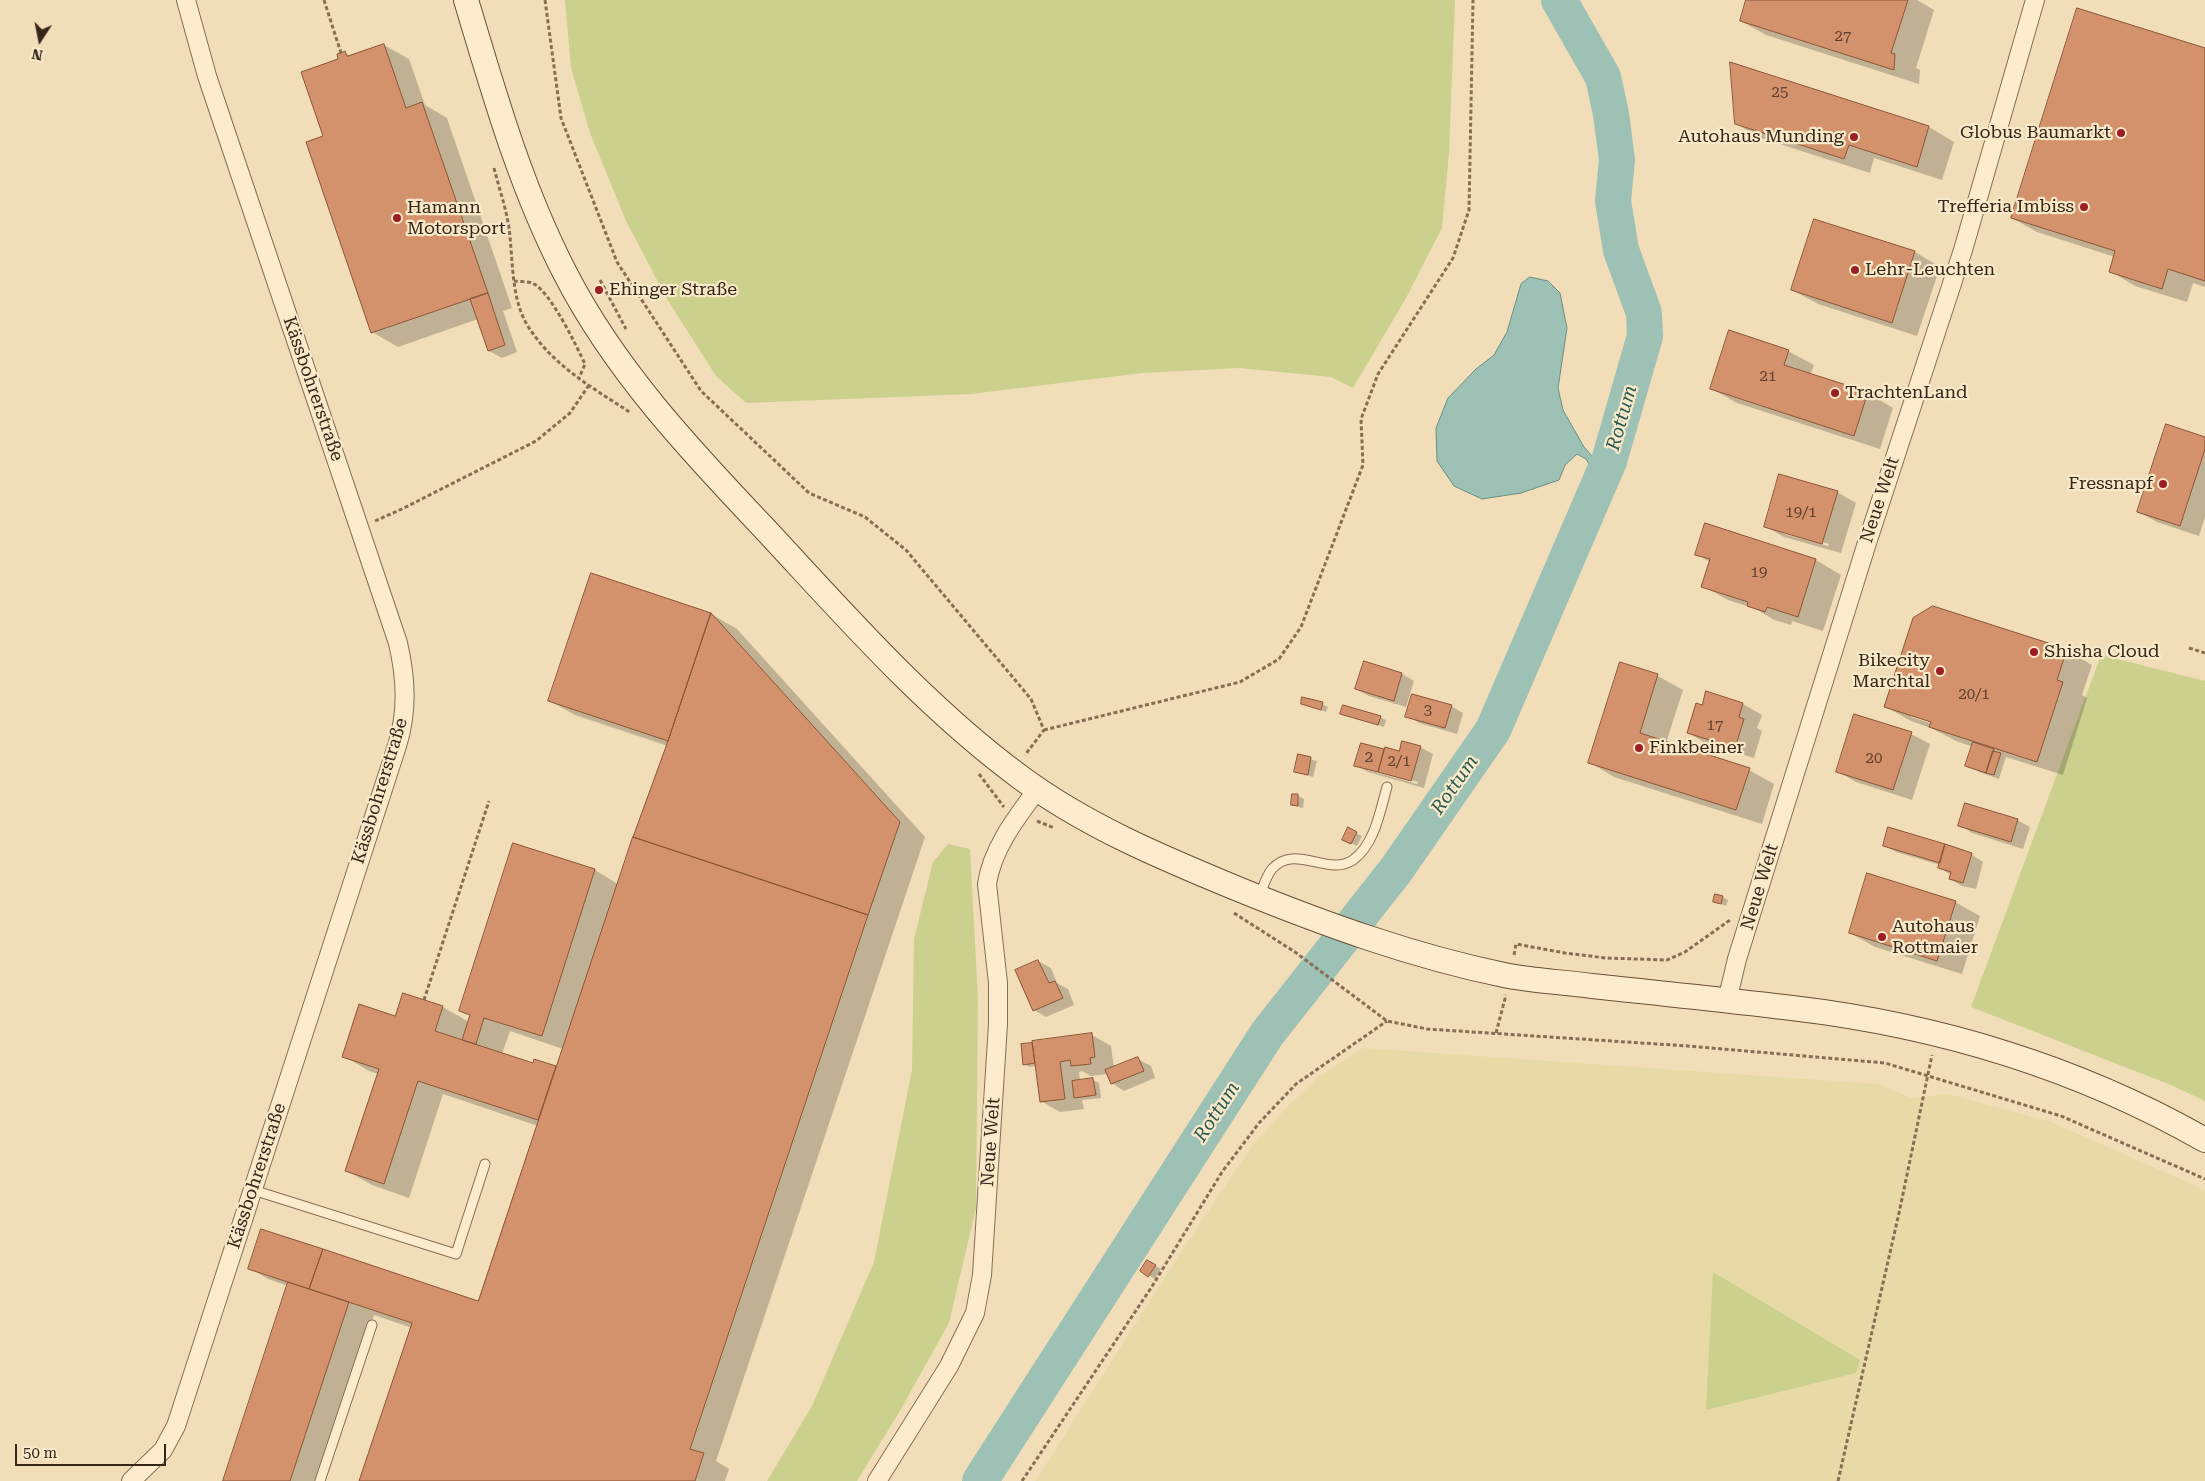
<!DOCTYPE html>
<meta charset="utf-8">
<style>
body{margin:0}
#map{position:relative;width:2205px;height:1481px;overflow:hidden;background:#f1deb9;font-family:"Roboto Serif",serif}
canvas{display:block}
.north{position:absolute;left:15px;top:15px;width:50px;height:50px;-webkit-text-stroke:4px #f8e9c9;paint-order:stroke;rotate:191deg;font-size:14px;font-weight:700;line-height:20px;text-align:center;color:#362619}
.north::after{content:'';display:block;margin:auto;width:18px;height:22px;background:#362619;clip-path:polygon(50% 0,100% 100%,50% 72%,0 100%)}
.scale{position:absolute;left:15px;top:1444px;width:151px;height:22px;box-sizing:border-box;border:2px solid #362619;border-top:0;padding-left:6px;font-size:15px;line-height:18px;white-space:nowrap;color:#362619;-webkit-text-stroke:4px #f8e9c9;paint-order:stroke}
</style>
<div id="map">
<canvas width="2205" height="1481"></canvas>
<div class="north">N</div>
<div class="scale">50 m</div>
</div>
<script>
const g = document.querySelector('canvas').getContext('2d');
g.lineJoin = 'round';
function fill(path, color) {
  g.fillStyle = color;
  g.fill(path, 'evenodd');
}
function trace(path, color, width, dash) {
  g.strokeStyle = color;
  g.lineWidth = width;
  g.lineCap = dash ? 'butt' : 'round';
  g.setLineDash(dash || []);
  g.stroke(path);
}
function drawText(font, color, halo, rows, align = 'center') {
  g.font = font + ' "Roboto Serif",serif';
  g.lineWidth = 4.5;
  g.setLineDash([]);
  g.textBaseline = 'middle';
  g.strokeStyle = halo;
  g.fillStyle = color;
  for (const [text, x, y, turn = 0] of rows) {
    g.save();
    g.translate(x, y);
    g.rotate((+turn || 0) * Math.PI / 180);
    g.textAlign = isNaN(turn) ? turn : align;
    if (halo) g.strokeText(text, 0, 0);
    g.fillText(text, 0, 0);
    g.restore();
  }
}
fill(new Path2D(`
 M1363,1048l515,36 34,14 36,-4 103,28 143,63 11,7v289h-1170l156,-244 63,-94 34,-37 32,-30z`), '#e8daa6');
fill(new Path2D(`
 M565,0h890l-6,153 -7,75 -36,70 -53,90 -22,-11 -92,-9 -97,5 -171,21 -225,9 -30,-27 -49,-77 -41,-78 -36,-88 -19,-65z
 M2101,655l104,26v420l-34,-16 -200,-78z
 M948,844l22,5 8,149 -2,210 -27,115 -48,86 -44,72h-90l45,-75 62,-144 38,-192 2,-131 19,-77z
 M1713,1272l147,88 -4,13 -150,37z`), '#cbd08d');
const water = new Path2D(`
 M1530,277l18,4 12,12 7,35 -9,60 5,22 21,37 21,24 -5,11 -14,-23 -9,-5 -12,11 -6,15 -38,13 -39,6 -28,-13 -17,-25 -1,-33 12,-30 28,-29 18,-14 13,-23 14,-48z`);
fill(water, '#9ec1b5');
trace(water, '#668f83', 1);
fill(new Path2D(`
 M1748,0h169l17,10 -18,58 4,2 -1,14 -153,-49 -25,-14z
 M384,45l25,14 16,46 22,13 65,190 -9,3 14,41 -15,6 -13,-7 -11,-32 -80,28 -26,-15 -47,-195 15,-77 5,-7 6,3z
 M2205,50v237l-12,-4 -6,19 -52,-16 -25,-15 5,-14 -78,-25 -25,-14z
 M1731,64l198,63 25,15 -12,38 -68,-22 -4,15 -109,-35 -25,-14z
 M1915,252l25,15 -23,69 -99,-32 -26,-14z
 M1788,351l26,14 -4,10 58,18 25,15 -13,41 -143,-46 -25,-14z
 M2205,439v78l-6,19 -42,-14 -18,-10z
 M1837,492l19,11 -15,50 -57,-16 -19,-11zM1784,531l45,13 -1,2 -44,-12z
 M1706,525l110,35 25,15 -18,56 -31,-10 -1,4 -17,-5 -18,-11 -28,-9 -25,-14 7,-24 -14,-8z
 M711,614l26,15 188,208 -209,624 13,8 -4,12h-364l51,-153 -38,-13 -54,166h-95l63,-195 -20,-7 -18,-11 12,-38 217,73 59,-177 -95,-32 -34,104 -37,-13 -25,-14 31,-97 -9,-3 -25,-15 52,-38 8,-24 39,13 26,15 2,-6 -10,-5 53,-166 81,25 23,14 50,-138 -93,-31 -25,-14zM510,1031l53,18 -6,19 -22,-8 -1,4 -32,-10z
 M2066,650l26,15 -10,30 5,3 -24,77 -57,-18 -7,22 -20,-7 -12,-7 6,-18 -17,-6 -23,-12 -22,-8 -25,-14zM1911,715l26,8 -1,2 -25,-8z
 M1365,662l37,12 12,7 -8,26 -37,-11 -13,-7z
 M1621,664l37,12 25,14 -17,53 83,27 25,14 -12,40 -148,-47 -25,-15z
 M1707,693l36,11 19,11 -5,13 5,3 -8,27 -47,-14 -18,-11 13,-26z
 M1302,704h20l6,3 -2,5z
 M1451,706l12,7 -6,21 -38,-11 -12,-7z
 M1342,713l38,4 6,3 -2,7z
 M1911,734l19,10 -18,56 -56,-18 -19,-11z
 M1361,745l39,8 20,-6 13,7 -9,34 -56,-16 -12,-7zM1367,768l51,14 -1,2 -50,-14z
 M1299,756l18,5 -4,16 -17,-5z
 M1298,796l6,3 -1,9 -11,-3z
 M2017,820l13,7 -7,22 -51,-16 -12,-8z
 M1356,833l6,3 -5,10 -8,-4z
 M1884,845l87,9 12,8 -7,27 -14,-3 -12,-7 1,-4 -11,-7v-3l-44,-13z
 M1722,897l6,3 -2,6 -12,-5z
 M1955,902l25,14 -18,58 -87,-27 -25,-14z
 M1038,961l13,7 6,15 11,6 6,16 -28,12 -12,-7z
 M1092,1035l19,11 3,22 24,-9 13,7 4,12 -31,13 -12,-8 -4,-9 -17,2 -9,-5 -3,1 1,9 13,-1 6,3 2,15 -19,2 2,9 -24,3 -19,-11 -5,-35 -6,1 -6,-3 -2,-19z
 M1147,1261l14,8 -6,10 -14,-8z`), '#0003');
trace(new Path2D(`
 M980,1481l287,-447 129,-164 97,-140 116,-269 36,-125 -1,-23 -23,-63 -8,-49 4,-41 -6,-46 -8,-37 -44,-77`), '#9ec1b5', 36);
const building = new Path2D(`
 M1746,0h162l-17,53 4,1 -1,16 -154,-49z
 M2077,8l128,40v233l-37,-12 -6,20 -53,-17 6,-21 -104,-33z
 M384,44l22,64 16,-6 66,191 -117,40 -65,-191 17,-6 -22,-64 37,-13 -1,-5 4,-1 4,-2 2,5z
 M1730,62l199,64 -12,41 -68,-22 -5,14 -109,-35z
 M1814,219l101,32 -23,72 -101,-33z
 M488,293l17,52 -17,6 -18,-52z
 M1729,330l60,20 -5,15 84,27 -14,44 -144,-47z
 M2166,424l39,13v12l-25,77 -43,-14z
 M1779,474l59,17 -16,53 -58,-17z
 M1705,523l111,36 -18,58 -31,-10 -2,5 -18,-6 1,-4 -47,-15 9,-28 -15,-4z
 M591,573l120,40 -43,128 -120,-40z
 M1933,606l134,43 -10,31 6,2 -26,80 -108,-35 2,-5 -47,-15 29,-89z
 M711,613l189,209 -32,93 -235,-78 35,-96z
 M1364,661l38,12 -8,28 -39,-12z
 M1620,662l38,12 -18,59 110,35 -14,42 -148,-47z
 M1706,691l37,12 -4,14 5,2 -9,29 -48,-15 9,-30 6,2z
 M1412,694l40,11 -7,23 -40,-11z
 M1302,697l21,5 -2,8 -20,-6z
 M1343,705l38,11 -3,9 -38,-11z
 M1854,714l58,18 -19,58 -57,-18z
 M1402,741l19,5 -10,35 -33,-9 7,-25 14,4z
 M1973,742l21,7 -8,24 -21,-7z
 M1361,743l23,6 -6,23 -24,-6z
 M1993,751l8,2 -7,22 -8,-2z
 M1298,754l13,3 -3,18 -14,-3z
 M1292,794h6v12l-7,-1z
 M1965,803l53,16 -7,23 -53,-16z
 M1348,827l9,5 -6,12 -9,-4z
 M1888,827l57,17 -5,19 -57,-17z
 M633,837l235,78 -178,534 14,4 -9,28h-336l53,-158 -103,-34 14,-40 155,52z
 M513,843l82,26 -53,167 -58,-18 -8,26 -14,-4 8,-25 -11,-4z
 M1945,844l27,9 -9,30 -14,-4 2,-7 -13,-4z
 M1867,873l89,28 -19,60 -88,-28z
 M1715,894l8,2 -2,8 -8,-2z
 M1038,960l11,23 6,-2 8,17 -30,13 -18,-41z
 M403,993l40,13 -8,25 98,32 1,-4 22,7 -18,54 -120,-39 -34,103 -39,-13 34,-102 -37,-12 17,-53 36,12z
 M1092,1033l3,24 -5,1 1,6 -20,2 -1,-6 -10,2 5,37 -25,3 -8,-61z
 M1032,1043l3,20 -12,2 -2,-21z
 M1138,1057l6,14 -33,13 -6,-14z
 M1093,1078l3,17 -22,3 -2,-17z
 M261,1229l62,20 -14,40 -61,-20z
 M1147,1260l9,5 -8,12 -8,-6z
 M288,1282l61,20 -59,179h-67z`);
fill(building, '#d3926b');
trace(building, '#8a5436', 1);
const lane = new Path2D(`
 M1259,897c4,-9 7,-21 13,-28 23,-26 56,8 81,-9 22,-16 27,-49 34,-73
 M253,1190l203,64 29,-90
 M320,1481l52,-156`);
const street = new Path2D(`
 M1727,1001l10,-42 129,-413 97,-296 72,-250
 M131,1481l32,-31 13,-24 221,-680c11,-35 9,-68 1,-103l-191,-567 -21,-76
 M877,1481l72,-115 26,-53 7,-38 16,-251v-41l-11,-99c5,-35 29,-66 50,-94`);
const secondary = new Path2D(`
 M466,0c28,93 54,186 99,273 49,96 125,177 199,255 81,87 160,178 256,249 66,49 143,81 218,112 86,35 174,67 266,86 29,6 59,7 88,11 67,7 134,14 200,22 145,17 287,60 413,132`);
trace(lane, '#896d53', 11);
trace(street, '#896d53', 20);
trace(secondary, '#6a4e36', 26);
trace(new Path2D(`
 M324,0l17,53
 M545,0l16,118 56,144 84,129 108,102 56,24 41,33 125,149 13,31 -19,25
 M494,168c5,20 12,40 15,60 4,30 2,66 16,93 23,42 68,67 106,92
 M600,280l26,49
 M514,281c6,1 15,0 20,3 17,9 42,61 51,80l-6,14
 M375,521l27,-12 134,-68 34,-28 19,-28
 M2189,648l16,5
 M1044,730l196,-48 39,-23 22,-32 62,-162 -2,-46 17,-45 75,-116 16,-48 4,-210
 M979,774l25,33
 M1037,821l17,7
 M1234,913l61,39 92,69 40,8 261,17 197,17 176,53 144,63
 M1514,955l2,-11 49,9 41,5 61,2 18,-8 45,-32
 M424,1000l65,-199
 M1496,1033l10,-38
 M1022,1481l129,-193 71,-116 37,-49 37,-39 91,-63
 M1838,1481l61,-268 33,-158`), '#896d53', 3, [4, 2.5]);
trace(lane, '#fceccd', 9);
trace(street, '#fceccd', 18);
trace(secondary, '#fceccd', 24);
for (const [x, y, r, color] of [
 [2121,133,5,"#9d1d24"],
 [1854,137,5,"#9d1d24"],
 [2084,207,5,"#9d1d24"],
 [397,218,5,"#9d1d24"],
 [1855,270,5,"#9d1d24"],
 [599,290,5,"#9d1d24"],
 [1835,393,5,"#9d1d24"],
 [2163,484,5,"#9d1d24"],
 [2034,652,5,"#9d1d24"],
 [1940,671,5,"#9d1d24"],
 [1639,748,5,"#9d1d24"],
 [1882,937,5,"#9d1d24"]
]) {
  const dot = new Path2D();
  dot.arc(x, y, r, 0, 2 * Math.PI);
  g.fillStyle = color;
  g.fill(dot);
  trace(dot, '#f8e9c9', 2);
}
drawText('15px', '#5d412e', null, [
 ["27",1843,37],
 ["25",1780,93],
 ["21",1768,377],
 ["19/1",1801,513],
 ["19",1759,573],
 ["20/1",1974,695],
 ["3",1428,711],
 ["17",1715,726],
 ["2",1369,758],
 ["20",1874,759],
 ["2/1",1399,762]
]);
drawText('18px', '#362619', '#f8e9c9', [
 ["Globus Baumarkt",2111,133,"right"],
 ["Autohaus Munding",1844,137,"right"],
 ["Trefferia Imbiss",2074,207,"right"],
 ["Hamann",407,208],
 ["Motorsport",407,229],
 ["Lehr-Leuchten",1865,270],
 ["Ehinger Straße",609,290],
 ["TrachtenLand",1845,393],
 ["Fressnapf",2153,484,"right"],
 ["Shisha Cloud",2044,652],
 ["Bikecity",1930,661,"right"],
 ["Marchtal",1930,682,"right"],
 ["Finkbeiner",1649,748],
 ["Autohaus",1892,927],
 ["Rottmaier",1892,948]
], 'left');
drawText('18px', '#362619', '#f8e9c9', [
 ["Kässbohrerstraße",313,389,71],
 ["Neue Welt",1880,500,-72],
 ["Kässbohrerstraße",380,791,-73],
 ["Neue Welt",1760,887,-73],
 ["Neue Welt",991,1142,-86],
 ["Kässbohrerstraße",257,1176,-72]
]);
drawText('italic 19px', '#275852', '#f8e9c9', [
 ["Rottum",1622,418,-74],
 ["Rottum",1455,785,-55],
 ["Rottum",1217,1112,-57]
]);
</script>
